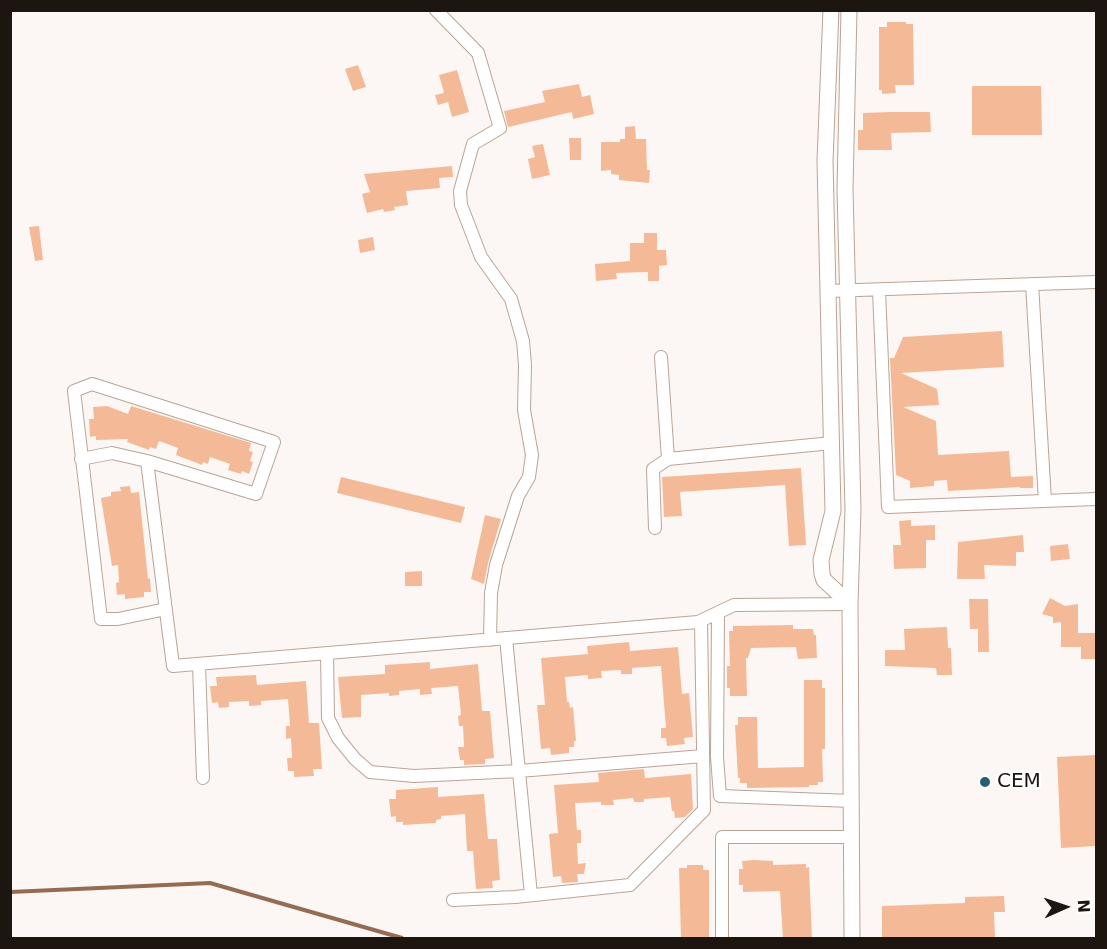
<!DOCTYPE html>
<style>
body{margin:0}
#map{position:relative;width:1107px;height:949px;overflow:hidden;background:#fcf7f4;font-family:"DejaVu Sans",sans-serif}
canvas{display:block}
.frame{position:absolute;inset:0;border:12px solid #1d1510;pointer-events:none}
.north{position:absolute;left:1035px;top:877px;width:60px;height:60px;-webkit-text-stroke:4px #fff;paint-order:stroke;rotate:87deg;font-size:16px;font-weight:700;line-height:24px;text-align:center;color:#1d1510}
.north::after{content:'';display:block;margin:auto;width:21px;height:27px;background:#1d1510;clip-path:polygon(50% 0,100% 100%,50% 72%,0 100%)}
</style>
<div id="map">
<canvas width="1107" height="949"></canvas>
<div class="frame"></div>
<div class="north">N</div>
</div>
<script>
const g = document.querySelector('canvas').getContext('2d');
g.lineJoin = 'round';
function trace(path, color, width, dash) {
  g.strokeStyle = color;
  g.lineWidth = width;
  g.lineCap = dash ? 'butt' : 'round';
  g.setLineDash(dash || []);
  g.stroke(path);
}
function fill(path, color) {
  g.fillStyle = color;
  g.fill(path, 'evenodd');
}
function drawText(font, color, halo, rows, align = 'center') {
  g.font = font + ' "DejaVu Sans",sans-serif';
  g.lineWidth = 4.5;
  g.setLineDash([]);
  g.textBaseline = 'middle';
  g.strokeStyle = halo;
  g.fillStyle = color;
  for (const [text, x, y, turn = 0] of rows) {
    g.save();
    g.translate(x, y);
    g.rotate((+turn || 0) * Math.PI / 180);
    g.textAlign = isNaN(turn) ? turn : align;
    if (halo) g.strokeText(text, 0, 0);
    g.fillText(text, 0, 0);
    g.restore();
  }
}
trace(new Path2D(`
 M10,892l200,-9 192,55`), '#956c53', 4);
fill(new Path2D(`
 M887,22h19v2h7l1,61h-19l1,8 -14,1v-4h-3v-63h8z
 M358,65l8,22 -13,4 -8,-22z
 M457,70l12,42 -17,5 -4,-15 -10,3 -3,-10 9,-2 -5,-18z
 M579,84l3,13 8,-2 4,19 -21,5 -1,-7 -64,15 -4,-16 41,-9 -3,-11z
 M972,86h69l1,49h-70z
 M890,112h40l1,20 -40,1 1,17h-34v-20h5v-17z
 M635,126l1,13h10l1,31h3l-1,13 -30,-3v-5l-8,-1v-4l-10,1v-29h19v-3h5v-12z
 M569,138h12v22h-11z
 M543,144l7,31 -18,4 -4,-20 7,-2 -3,-11z
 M452,166l1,11 -14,1 1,10 -34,3 2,14 -14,2 1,3 -11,2 -1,-3 -16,4 -5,-19 8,-2 -6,-18z
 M39,226l4,34 -8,1 -6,-34z
 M644,233h13v17h9l1,15 -8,1v15h-11v-9l-32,1 1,6 -21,2 -1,-17 35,-3v-18h14z
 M373,237l2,13 -15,3 -2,-13z
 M1002,331l2,36 -103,6 36,16 2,16 -36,2 33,14 2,34 71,-4 2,26 22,-1v12h-13v-1l-72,4 -1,-11 -13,1v5l-24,2v-7l-14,-6 -6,-117h4l9,-21z
 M107,406l21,8 3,-8 120,37 -2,8 4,1 -3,9 3,1 -4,12 -7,-3 -1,3 -13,-4 2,-6 -20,-7 -2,7 -5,-2 -1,3 -26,-10 2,-7 -19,-7 -3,8 -6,-2 -1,3 -22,-8 1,-3 -32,1v-4l-6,1 -1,-18h5l-1,-12z
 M801,468l5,77 -17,1 -4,-61 -105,7 2,24 -18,1 -2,-40z
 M341,477l124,30 -4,16 -124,-30z
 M130,486l1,7 8,-1 9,87 2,-1 1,14h-7v5l-19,2v-5l-8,1 -1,-12 3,-1 -1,-17 -6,1 -11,-68 10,-2v-4l10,-1 -1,-4z
 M485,515l16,4 -13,44 -4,21 -13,-5z
 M911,520v6l24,-1v15h-9v28l-32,1 -1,-24h8l-2,-24z
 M1023,535l1,17h-8v14l-32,-1 1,14h-28l1,-37z
 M1068,544l2,15 -19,2 -1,-15z
 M422,571v15h-17v-14z
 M1050,598l15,8 13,-2v29h18v26h-15v-12h-20v-25l-8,1v-6l-11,-3z
 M969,599h19l1,53h-11v-23h-8z
 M793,625v4h20l1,6h2l1,23 -19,1 -2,-12 -45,1 -3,10h-2l1,38h-17v-8h-3v-22h3l-1,-35h4v-5z
 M947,627l1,21h3l1,27h-15l-1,-7 -51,-2v-16h20l-1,-21z
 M629,642l1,9 48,-4 4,47 7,-1 4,44 -9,1 1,6 -18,2 -1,-8h-5v-10h5l-5,-62 -29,2v6h-11v-4l-20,1 1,7 -14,1v-4l-23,2 2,25h2l1,6 3,-1 3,34h-2v6h-5v6l-18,2 -1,-7 -9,1 -4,-44h8l-4,-47 47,-4 -1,-8z
 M430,662v7l48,-5 4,47h8l4,47 -9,1v5l-21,1v-5h-4l-2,-13h6l-1,-21h-4l-1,-10 3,-1 -3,-29 -27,2 1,6 -12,1v-6l-21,2v4l-10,1v-3l-28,2v22l-19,1 -4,-41 47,-3v-9z
 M256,675l1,10 49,-4 3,42h10l3,46h-9l1,7 -20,1v-6h-6l-1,-13h5l-1,-20 -5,1v-13h4l-2,-27 -27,2v4l-12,1v-5l-20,1v5l-10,1 -1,-6 -6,1 -2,-17h7l-1,-9z
 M804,680h18v8h3v61h-3l1,33h-5v3h-9v2l-62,1v-5h-7v-5h-2l-3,-53h3v-8h19l1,51 46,-1z
 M1096,755v91l-35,2 -4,-91z
 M644,769l1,9 46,-4 2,35 -8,8 -10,1 -1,-7h-2l-2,-14 -26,2v3h-10l-1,-4 -20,2 1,5h-13v-3l-26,1 2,27h4v13h-4l1,21 8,-1 -2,11h-7l1,8 -16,1 -1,-7 -8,1 -4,-43 9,-1 -4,-48 45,-3 -1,-9z
 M438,787v10l46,-3 4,45h9l3,41 -8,1 1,7 -17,1 -3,-38h-6l-2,-37 -24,2v3l-5,1v3l-33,2v-3h-7v-6l-5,1 -2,-18h7v-9z
 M754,860l19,1v4l33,-1v4l3,-1 3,72h-29l-3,-48 -37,1v-7h-4v-16h4l-1,-8z
 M687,865h16v5h6v69h-28l-2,-71h8z
 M1004,896l1,16h-11l1,27h-113v-33l83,-3v-6z`), '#f4ba97');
const minor = new Path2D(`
 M436,10l42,43 22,75 -27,16 -13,47 1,14 20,52 30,42 12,42 2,24 -1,45 8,45 -3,22 -11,19 -22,69 -5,28 -1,47
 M1032,284l13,217
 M879,290l9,217 208,-8
 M828,291l268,-9
 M661,357l7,102 164,-16
 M81,459l31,-6 35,8 109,33 18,-52 -182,-58 -18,7 27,228h17l48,-10
 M147,461l26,205 525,-44 36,-17 116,-1
 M655,528l-2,-59 15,-10
 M718,613l-1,144 3,39 132,5
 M506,638l25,257
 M327,653l1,65 10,20 17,21 15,13 44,4 105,-5 184,-15
 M199,664l4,114
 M453,900l62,-3 115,-12 74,-75 -3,-189
 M722,938v-101h131`);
const tertiary = new Path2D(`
 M831,10l-6,151 8,350 -12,49 1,14 2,6 26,24
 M849,10l-4,179 8,320 -3,95 2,334`);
trace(minor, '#baa496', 14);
trace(tertiary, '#baa496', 17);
trace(minor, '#fff', 12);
trace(tertiary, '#fff', 15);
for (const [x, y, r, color] of [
 [985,782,6,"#275d78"]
]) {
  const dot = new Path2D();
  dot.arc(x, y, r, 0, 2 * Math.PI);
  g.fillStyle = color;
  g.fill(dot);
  trace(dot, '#fff', 2);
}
drawText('20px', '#1d1510', '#fff', [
 ["CEM",997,782]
], 'left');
</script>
